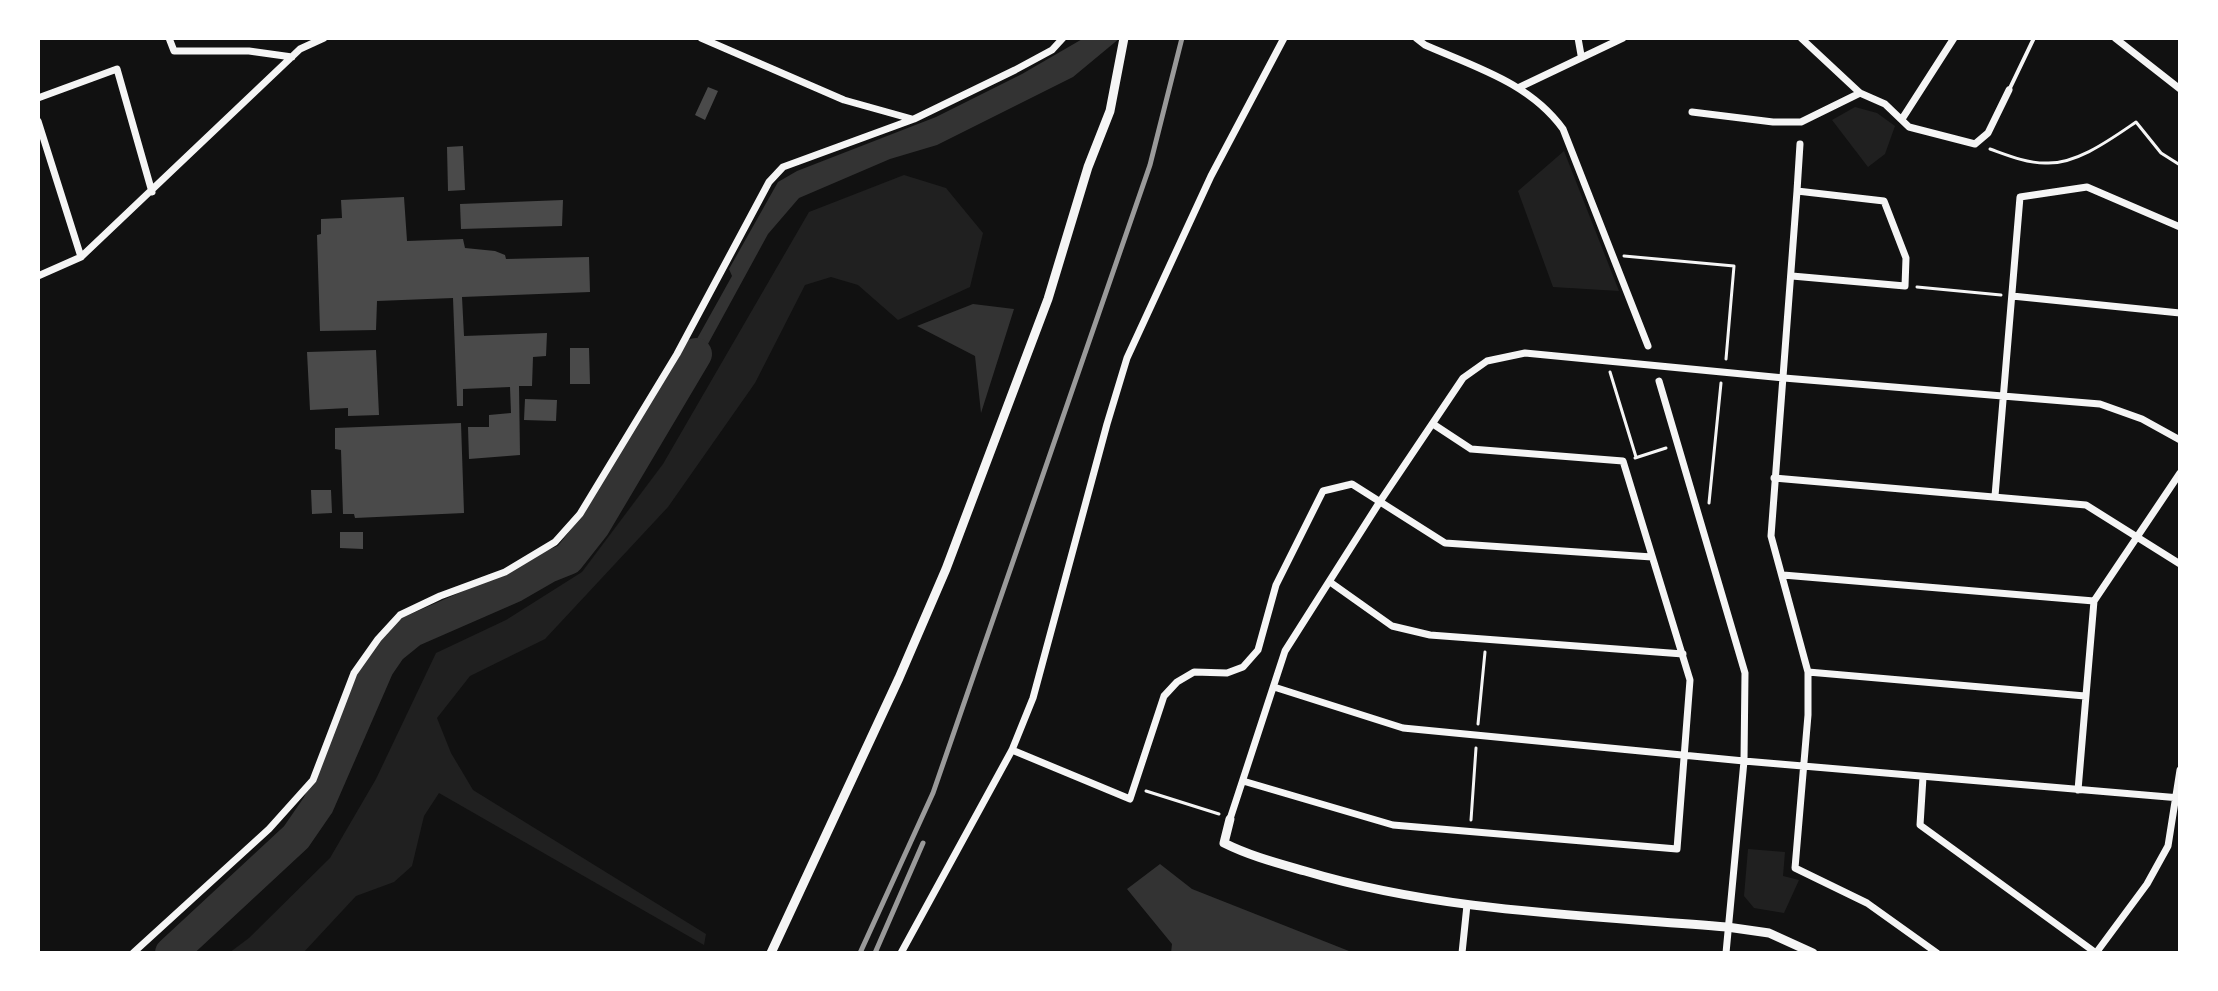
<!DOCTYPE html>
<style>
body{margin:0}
#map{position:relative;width:2218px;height:991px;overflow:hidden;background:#111;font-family:"DM Sans",sans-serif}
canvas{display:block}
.frame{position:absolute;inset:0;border:40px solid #fff;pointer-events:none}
</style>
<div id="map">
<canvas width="2218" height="991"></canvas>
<div class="frame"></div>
</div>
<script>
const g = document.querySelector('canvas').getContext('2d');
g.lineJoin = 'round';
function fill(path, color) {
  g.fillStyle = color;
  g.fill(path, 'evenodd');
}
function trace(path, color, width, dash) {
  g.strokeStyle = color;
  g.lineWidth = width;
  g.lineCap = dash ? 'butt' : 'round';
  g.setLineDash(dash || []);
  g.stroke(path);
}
fill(new Path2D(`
 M1855,107l22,6 18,13 -10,28 -17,13 -36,-47z
 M1564,151l55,140 -66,-4 -35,-96z
 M904,175l42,13 37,45 -13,54 -72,33 -40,-35 -27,-8 -26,8 -50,98 -87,124 -123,132 -75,37 -33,42 14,35 22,37 233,144 -2,11 -265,-152 -15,23 -12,50 -18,16 -38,14 -53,57h-74l20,-15 81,-80 46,-79 60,-126 70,-33 76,-48 81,-108 146,-252z
 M1748,849l37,3 -2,24 16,4 -15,33 -30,-5 -10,-12z`), '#202020');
fill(new Path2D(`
 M1084,38h36l-47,39 -136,68 -47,14 -91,39 -31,36 -89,163 -10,-8 63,-113 -3,-7 49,-87 19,-11 139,-54 86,-43z
 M973,304l41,5 -33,104 -6,-57 -58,-30z
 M1160,864l32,25 162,64h-183l1,-9 -45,-55z`), '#333');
trace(new Path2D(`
 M171,953l125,-116 22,-32 60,-138 13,-19 21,-17 103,-45 33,-19 20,-8 26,-33 102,-172`), '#333', 32);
fill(new Path2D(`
 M708,87l10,4 -13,29 -10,-5z
 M463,146l2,44 -17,1 -1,-44z
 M404,197l3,44 56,-2 2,9 30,3 10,4 1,4 83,-2 1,35 -128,5 2,39 83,-3 -1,23 -13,1 -1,29h-13l1,69 -51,4 -1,-32h21v-12l22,-2 -1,-26 -47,2v17h-6l-4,-108 -76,3 -1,29 -56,1 -3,-96 4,-1v-15l21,-1 -1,-18z
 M563,200l-1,26 -101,3 -1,-25z
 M570,348h19l1,36h-20z
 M376,350l3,65 -31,1v-8l-38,2 -3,-58z
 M525,399l32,1 -1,21 -32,-1z
 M461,423l3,90 -109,5 -1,-4h-11l-2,-64 -6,-1v-21z
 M311,490h20l1,23 -20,1z
 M340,532h23v17l-23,-1z`), '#4a4a4a');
trace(new Path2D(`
 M1990,149c17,6 36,14 55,14 31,2 66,-24 91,-41l25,31 19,12
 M1624,256l110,10 -8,93
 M1917,287l84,8
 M1610,372l26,85
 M1635,458l31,-10
 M1709,503l12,-120
 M1478,724l7,-72
 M1146,791l73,23
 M1471,820l5,-72`), '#f5f5f5', 3);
trace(new Path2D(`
 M2010,88l24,-50`), '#f5f5f5', 4);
trace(new Path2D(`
 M169,38l5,13h75l43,6
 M701,38l143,62 68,19
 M1416,38l9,7c50,22 105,38 138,84l85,217
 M1578,38l3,17
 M1801,38l59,55 25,11 24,23 66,17 13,-11 21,-43
 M2115,38l65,51
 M1520,87l103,-49
 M38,98l79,-29 35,123
 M1692,112l81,10h28l59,-29
 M1902,119l52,-81
 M38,121l43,136
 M1797,191l3,-47
 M38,276l43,-19 219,-208 24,-11
 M1792,276l113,10 1,-28 -22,-57 -87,-10 -26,345 37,136v43l-13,153 72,35 70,50
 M2012,296l168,17
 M1659,381l86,292 -1,88 -18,192
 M1774,478l312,27 94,59
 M1995,496l25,-299 67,-10 93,40
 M1783,575l311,26
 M1330,582l62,44 38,9 253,19
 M1808,672l277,24
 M1274,687l129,41 341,33 436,37
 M1012,750l118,49 34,-103 13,-14 17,-10 33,1 16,-6 15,-17 18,-65 47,-94 29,-7 93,59 207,14
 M1923,777l-3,48 176,128 51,-69 21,-38 12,-76
 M1243,781l150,44 284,24 13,-169 -67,-219 -152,-12 -38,-25
 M2078,790l16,-189 86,-128
 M1230,819l55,-168 94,-148 84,-125 24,-17 38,-8 259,25 316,26 42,15 38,21
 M133,953l136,-124 44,-49 41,-107 24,-34 22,-24 40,-19 65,-24 50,-30 25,-28 97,-160 92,-172 14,-15 131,-48 101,-49 37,-20 11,-12
 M901,953l111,-203 21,-52 74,-274 20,-66 84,-182 73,-138
 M1462,953l5,-48`), '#f5f5f5', 7);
trace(new Path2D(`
 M1230,819l-6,24c26,13 53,20 81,28 136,41 281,44 422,56l42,6 44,20
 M771,953l128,-275 47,-109 102,-270 40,-132 22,-56 14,-73`), '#f5f5f5', 9);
trace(new Path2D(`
 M860,953l73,-160 217,-628 32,-127
 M875,953l48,-110`), '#9a9a9a', 5);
</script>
